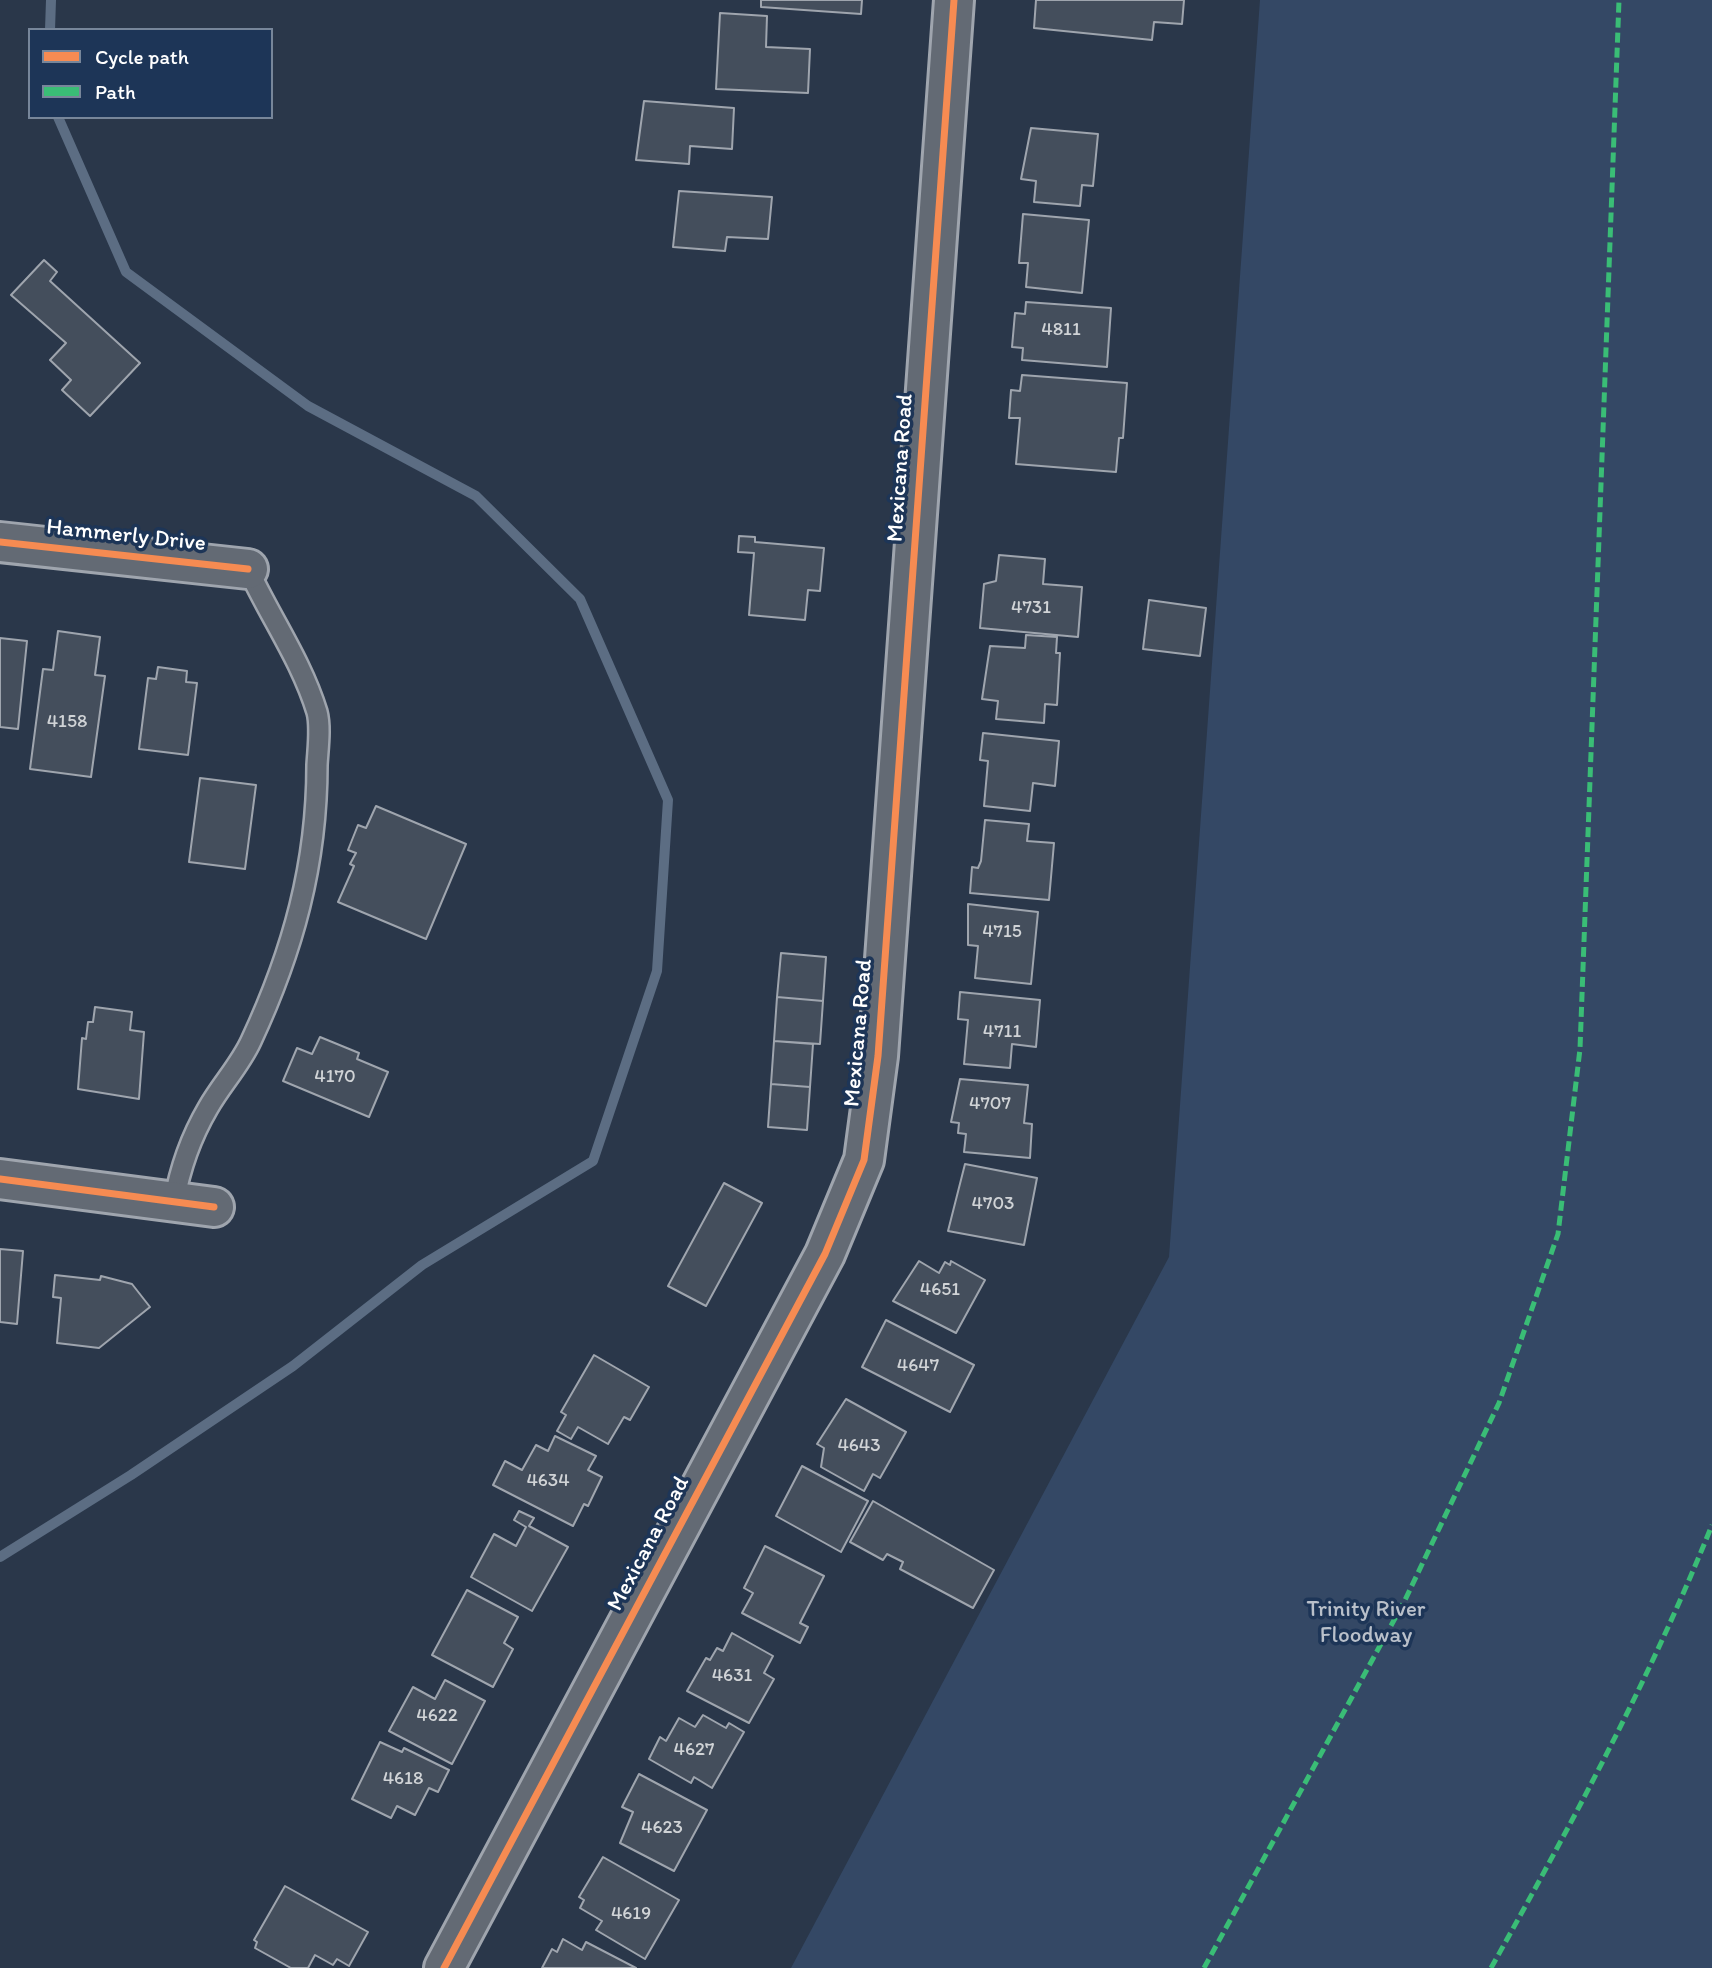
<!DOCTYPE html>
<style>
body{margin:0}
#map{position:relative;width:1712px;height:1968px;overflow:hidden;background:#2a374a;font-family:Itim,sans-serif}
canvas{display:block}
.legend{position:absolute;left:28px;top:28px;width:245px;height:91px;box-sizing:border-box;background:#1d3557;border:2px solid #77869a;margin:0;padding:9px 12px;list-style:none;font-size:21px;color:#fff}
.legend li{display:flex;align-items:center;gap:14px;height:35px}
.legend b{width:35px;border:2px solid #77869a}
</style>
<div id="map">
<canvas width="1712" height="1968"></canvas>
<ul class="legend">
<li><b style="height:9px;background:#f68b52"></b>Cycle path</li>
<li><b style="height:9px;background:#3abd76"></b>Path</li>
</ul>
</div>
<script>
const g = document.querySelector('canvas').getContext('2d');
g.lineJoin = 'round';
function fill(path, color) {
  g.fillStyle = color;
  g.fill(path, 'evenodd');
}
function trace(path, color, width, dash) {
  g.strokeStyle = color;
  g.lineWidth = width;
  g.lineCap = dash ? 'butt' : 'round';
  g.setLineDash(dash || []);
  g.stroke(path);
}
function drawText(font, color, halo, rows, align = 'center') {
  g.font = font + ' Itim,sans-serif';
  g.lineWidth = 7;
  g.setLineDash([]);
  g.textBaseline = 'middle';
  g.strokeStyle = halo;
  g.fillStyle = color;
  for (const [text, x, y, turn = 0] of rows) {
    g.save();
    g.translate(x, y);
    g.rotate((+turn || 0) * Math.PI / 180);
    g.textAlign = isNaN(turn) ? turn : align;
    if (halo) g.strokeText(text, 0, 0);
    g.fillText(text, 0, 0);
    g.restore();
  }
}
fill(new Path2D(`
 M1260,0h452v1968h-921l378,-711z`), '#344865');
trace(new Path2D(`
 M50,30l1,-30
 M0,1557l131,-82 162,-109 129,-101 171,-104 64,-190 11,-171 -88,-201 -104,-103 -168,-90 -182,-134 -68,-155`), '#5c6d83', 10);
const building = new Path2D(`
 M761,0h101l-1,14 -100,-7z
 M1036,0h148l-2,24 -28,-2 -2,18 -118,-12z
 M720,13l47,3 -1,31 44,2 -2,44 -92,-4z
 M644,101l90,7 -2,41 -42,-3 -1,18 -53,-4z
 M1031,128l67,6 -5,52 -11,-1 -2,21 -46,-4 2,-21 -15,-2z
 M679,191l93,6 -4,42 -41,-2 -2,14 -52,-4z
 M1023,214l66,6 -7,73 -56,-6 2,-24h-9z
 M44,260l13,12 -7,9 90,82 -50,53 -28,-26 9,-10 -21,-20 16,-17 -55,-48z
 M1026,302l85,6 -4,59 -85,-7 1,-12 -11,-1 3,-34 10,1z
 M1022,375l105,8 -4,55h-4l-3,34 -100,-8 4,-46h-11l2,-28 9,1z
 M739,536l16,1v5l69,6 -4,43 -12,-1 -3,30 -56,-5 5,-62 -16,-1z
 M999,555l46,4 -2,25 39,3 -4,50 -98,-9 4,-44 12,-3z
 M1149,600l57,8 -6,48 -57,-7z
 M58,631l42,6 -5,38 10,1 -14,101 -61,-8 13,-100 10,1z
 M1026,635l31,2 -1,16h4l-3,52 -12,-1 -1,19 -48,-4 2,-18 -16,-2 8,-53 35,2z
 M0,638l27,3 -9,88 -18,-2z
 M158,667l29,4 -1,11 11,1 -9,72 -49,-6 9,-71 8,1z
 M983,733l76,8 -4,45 -22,-3 -3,28 -46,-5 4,-45 -8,-1z
 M200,778l56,7 -11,84 -56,-7z
 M376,806l90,38 -40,95 -88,-37 16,-36 -4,-2 6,-11 -8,-3 10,-25 8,3z
 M985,820l44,4 -2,17 27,2 -5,57 -79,-7 2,-26 6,1 3,-7z
 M968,904l70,8 -7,72 -56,-6 3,-32 -10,-1z
 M781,953l45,4 -3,44 -46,-4z
 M960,992l80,8 -4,47 -24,-3 -2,24 -46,-4 4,-44 -10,-1z
 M777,997l46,4 -3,43 -46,-3z
 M95,1007l37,5 -2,18 14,2 -5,67 -61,-10 4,-51 4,1 2,-17h5z
 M320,1037l39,16 -2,6 31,13 -19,45 -86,-36 14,-33 15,6z
 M774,1041l39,3 -3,43 -39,-3z
 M960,1079l68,6 -4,38 8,1 -2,34 -66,-6 2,-18 -8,-1 1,-10 -8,-1z
 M771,1084l39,3 -3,43 -39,-3z
 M965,1164l72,14 -13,67 -76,-14z
 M724,1183l38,20 -56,103 -38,-20z
 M0,1249l23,2 -6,73 -17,-2z
 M919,1261l20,12 6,-11 5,3 1,-4 34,19 -29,53 -63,-32z
 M55,1275l45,5 1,-4 31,8 18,23 -51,41 -42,-5 4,-45 -8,-1z
 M886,1320l88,45 -24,47 -88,-45z
 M594,1355l55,32 -19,33 -6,-3 -16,27 -30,-17 -7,12 -14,-8 9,-16 -5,-3z
 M846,1399l60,33 -26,46 -7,-4 -9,17 -43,-24 3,-19 -7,-4z
 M555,1436l41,20 -8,14 14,7 -14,29 -4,-2 -11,22 -80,-41 12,-24 17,9 14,-25 12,6z
 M802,1466l66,35 -27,51 -65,-36z
 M873,1501l121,69 -21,38 -73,-39 3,-7 -16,-8 -4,6 -33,-18z
 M519,1511l15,7 -5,8 39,21 -36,64 -61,-34 23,-43 22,12 10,-19 -12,-7z
 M765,1546l59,30 -24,47 8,4 -8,16 -58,-30 11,-20 -9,-5z
 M467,1590l51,27 -14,26 9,6 -20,38 -61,-32z
 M732,1633l41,23 -9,17 10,6 -25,44 -62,-32 19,-33 4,2 7,-12 6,3z
 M445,1680l40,21 -33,63 -63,-33 24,-44 22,12z
 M703,1715l23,13 3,-5 15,9 -32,56 -18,-11 -3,6 -42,-24 11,-22 6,4 13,-23 16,9z
 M380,1742l22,10 2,-4 45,22 -11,22 -9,-4 -14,27 -18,-9 -6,12 -39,-19z
 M639,1774l68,36 -33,61 -54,-28 13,-31 -11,-5z
 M603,1857l76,43 -34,59 -49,-29 6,-9 -22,-13 4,-8 -5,-3z
 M285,1886l83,46 -19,34 -12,-7 -4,6 -18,-10 -7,13h-17l-36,-20 2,-6 -3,-2z
 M563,1939l19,11 4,-8 50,26h-94l10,-19 5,3z`);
fill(building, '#444e5c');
trace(building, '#9fa5ae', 2);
const lane = new Path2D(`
 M174,1202c6,-34 17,-65 34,-94 13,-23 32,-43 43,-67 42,-90 66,-177 66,-276 1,-17 4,-38 0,-53 -16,-52 -47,-95 -69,-143`);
const street = new Path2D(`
 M0,542l248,27
 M0,1179l214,28
 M444,1968l381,-714 39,-94 14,-104 76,-1056`);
trace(lane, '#9fa5ae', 24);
trace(street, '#9fa5ae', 44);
trace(lane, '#636a74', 19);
trace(street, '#636a74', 38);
trace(new Path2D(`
 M1204,1968l201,-368 94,-197 59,-169 22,-185 39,-1049
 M1491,1968c81,-145 159,-289 221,-443`), '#3abd76', 5, [10, 5]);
trace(new Path2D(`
 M0,542l248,27
 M0,1179l214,28
 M444,1968l381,-714 39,-94 14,-104 76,-1056`), '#f68b52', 7);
drawText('19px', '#d0d3d6', null, [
 ["4811",1061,330],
 ["4731",1031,608],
 ["4158",67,722],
 ["4715",1002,932],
 ["4711",1002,1032],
 ["4170",335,1077],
 ["4707",990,1104],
 ["4703",993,1204],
 ["4651",940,1290],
 ["4647",918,1366],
 ["4643",859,1446],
 ["4634",548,1481],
 ["4631",732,1676],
 ["4622",437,1716],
 ["4627",694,1750],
 ["4618",403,1779],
 ["4623",662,1828],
 ["4619",631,1914]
]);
drawText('23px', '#fff', '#1d3557', [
 ["Mexicana Road",901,468,-86],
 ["Hammerly Drive",126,536,6],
 ["Mexicana Road",859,1033,-85],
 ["Mexicana Road",649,1544,-62]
]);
drawText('23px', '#b9c0ca', '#1d3557', [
 ["Trinity River",1366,1610],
 ["Floodway",1366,1636]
]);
</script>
